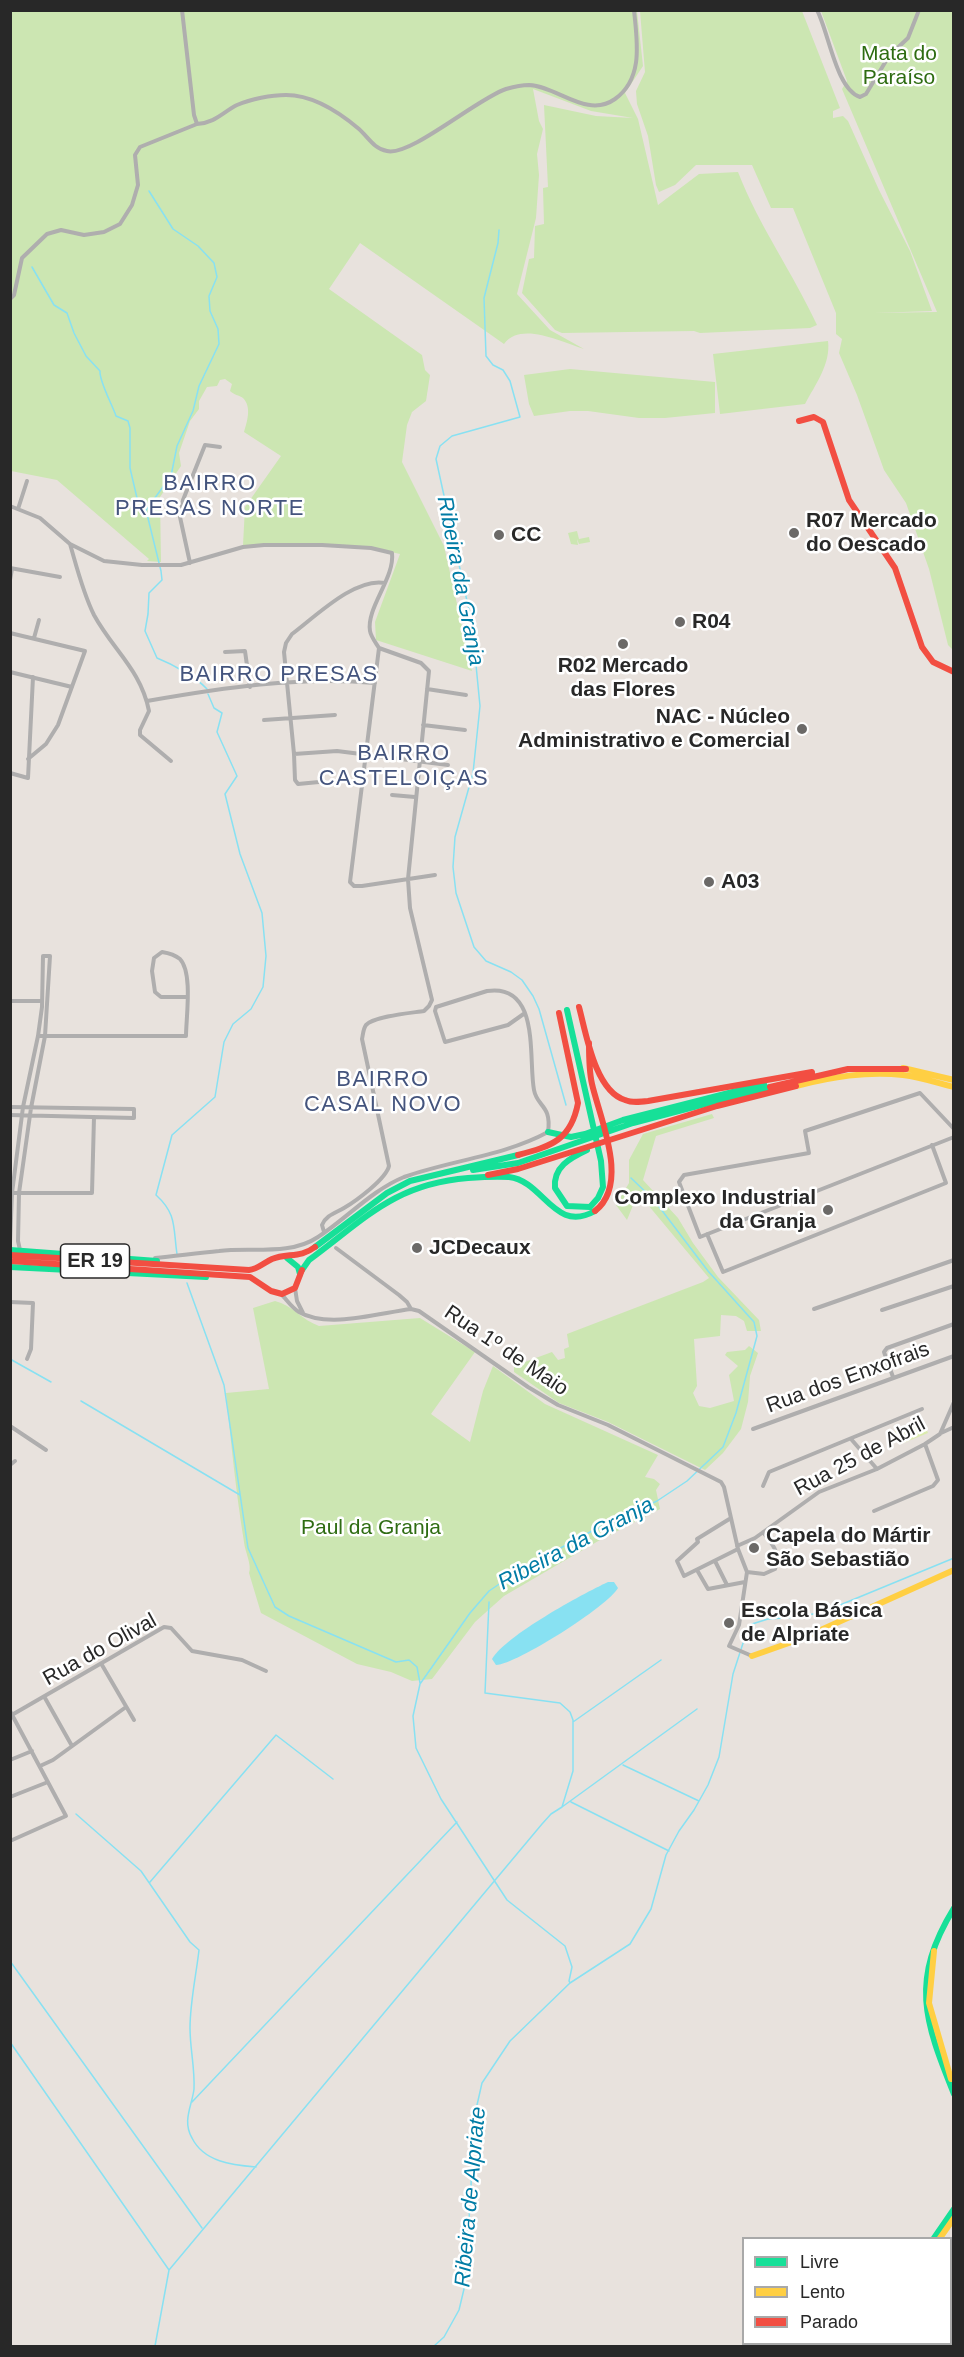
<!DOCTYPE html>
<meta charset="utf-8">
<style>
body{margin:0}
#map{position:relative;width:964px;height:2357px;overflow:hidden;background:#e8e2dd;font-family:Arial,sans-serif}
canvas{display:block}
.frame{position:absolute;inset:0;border:12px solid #282828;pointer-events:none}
.legend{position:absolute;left:742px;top:2237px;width:210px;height:108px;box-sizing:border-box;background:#fff;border:2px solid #a9a9a9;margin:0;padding:8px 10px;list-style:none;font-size:18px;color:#282828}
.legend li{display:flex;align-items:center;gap:12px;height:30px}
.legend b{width:30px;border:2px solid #a9a9a9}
</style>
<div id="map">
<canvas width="964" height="2357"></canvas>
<div class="frame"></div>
<ul class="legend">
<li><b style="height:8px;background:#16e098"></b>Livre</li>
<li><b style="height:8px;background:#ffcf43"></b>Lento</li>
<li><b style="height:8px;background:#f24e42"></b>Parado</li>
</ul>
</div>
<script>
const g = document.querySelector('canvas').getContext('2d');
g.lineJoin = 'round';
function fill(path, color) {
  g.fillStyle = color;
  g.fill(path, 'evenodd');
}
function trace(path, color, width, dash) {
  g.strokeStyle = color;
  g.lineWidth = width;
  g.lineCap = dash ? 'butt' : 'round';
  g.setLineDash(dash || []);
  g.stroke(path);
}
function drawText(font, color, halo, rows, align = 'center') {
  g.font = font + ' Arial,sans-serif';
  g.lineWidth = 5;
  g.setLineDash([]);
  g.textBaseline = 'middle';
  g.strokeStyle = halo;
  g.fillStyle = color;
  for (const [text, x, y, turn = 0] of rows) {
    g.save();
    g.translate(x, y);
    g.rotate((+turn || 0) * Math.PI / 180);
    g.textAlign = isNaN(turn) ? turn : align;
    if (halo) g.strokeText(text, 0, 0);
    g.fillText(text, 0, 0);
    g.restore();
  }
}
fill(new Path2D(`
 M10,11h627l6,55 -18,27 13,26 20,86 41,-31 39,-2c21,54 55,101 79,153l-7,3 -110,5 -6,-2 -132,2 -7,-3 -33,-37 7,-34 5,-1 1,-32 9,-2 -1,-36 5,-1 -4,-82 52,11 37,2 -42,-7 -58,-22 6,32 4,8 -6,25 2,21 -3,43 -19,76 33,36 34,19c-23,-7 -63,-28 -80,-5l-144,-101 -31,46 93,66 3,15 5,5 -4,26 -14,11 -5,13 -5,37 42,84 28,125 -96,-31 -1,-18 25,-68 -31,-7 -126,-2 2,-38 36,-51 -37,-24c3,-10 8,-25 -1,-34 -4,-3 -9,-3 -13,-7l2,-7 -7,-5 -5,1 -3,6 -10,1 -8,14v8l-9,12 -11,32 2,13 -21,31 1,65 -14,-1 2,-2 -92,-79 -46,-9z
 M640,11h162l38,97 -7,3v7l10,-2 5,5 31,69 31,61 22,60 -58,2 63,-1 -95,-223 5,-8 -26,-70h132v639l-5,-5 -19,-76 -23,-66 -22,-33 -27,-75 -18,-42 3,-14 -6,-5v-21l-43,-105h-22l-19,-43h-56l-21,20 -16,7 -3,-7 -8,-49 -11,-32 -1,-13 9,-19z
 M828,341c3,23 -13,44 -23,63l-85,10 -7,-60z
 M570,369l145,13v31l-50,5h-26l-51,-7h-18l-36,5 -5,-12 -5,-29z
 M577,531l2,8 10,-2 1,5 -11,2 -2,-5 1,6 -7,-1 -3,-11z
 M712,1114l2,4 -58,18 -13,44 35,38 15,25 25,34 41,43 2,11h-14l-3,-10 -8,-5 -15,-1 -1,21 -26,3 3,47 -4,7 6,13 11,2 24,-7 -5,-26 9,-9 -13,-11 2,-3 18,-2 4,-4 9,7 -8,23 -2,26 -7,27 -18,24 -18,17 -97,-48 -49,-19 -45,-31v-6l38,-14 6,8 7,-2 -1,-9 5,-2 -2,-13 136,-52 6,-4 -71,-85 -11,27 -11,-15 13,-22v-23l14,-26z
 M275,1301c17,4 27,19 44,25l101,-8 55,34 -44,62 39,28 13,-51 10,-25 52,38 113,51 -13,22 9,2 6,5 -4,6 4,19 -60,31 -96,56 -29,26 -43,57 -20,2 -21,-9 -34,-8 -96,-51 -12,-40c3,-8 -4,-21 -5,-31 -8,-50 -13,-99 -18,-149l43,-4 -16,-81z
 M756,2344h112v2h-114z`), '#cce6b2');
fill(new Path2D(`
 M922,1419l6,14 -27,11 -6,-13z`), '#dbebae');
fill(new Path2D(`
 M608,1582h6l4,6c-10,18 -101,76 -122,77l-4,-6c13,-23 90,-65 116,-77z`), '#88e1f2');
trace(new Path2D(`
 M499,230l-1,13 -14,55 2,58 7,9 10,5 7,11 10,36 -68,19 -12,10 -4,13 36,165 8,82 -7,67 -18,64 -2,30 3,26 18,54 12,14 25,11 11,8 11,16 6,13 27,96
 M32,267l22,38 13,8 7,20 12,23 14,15c-1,10 12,33 16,45l12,5 2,7v40l7,30 9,12 15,61 1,9 -13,13 -1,21 -3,17 12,27c15,6 39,19 50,31
 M146,510l25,-34 6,-30 16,-35 6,-25 20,-42 -1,-15 -8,-18 -1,-15 8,-19 -3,-14 -16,-17 -25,-17 -24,-38
 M177,1254c-4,-27 0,-40 -21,-59l16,-60 43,-38 9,-55 9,-18 18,-15 12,-22 3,-31 -4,-43 -22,-59 -15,-60 12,-18 -20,-44 5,-19 -8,-5 -6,-14
 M187,1283l37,102 24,163 27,59 14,9 107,46 13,-2 8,7 3,16
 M10,1359l41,23
 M81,1401l159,94
 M573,1722l88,-62
 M623,1765l76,36
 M571,1802l98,49
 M562,1807l135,-98
 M76,1814l65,57 49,71 9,8c-3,26 -9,53 -9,78 0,21 5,40 4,61 -2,17 -12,32 -2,49 12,24 40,27 64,29
 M150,1882l126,-147 57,44
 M10,1961l192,267
 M570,1983l-1,-2 3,-14 -7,-21 -58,-46 -66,-101 -25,-51 -3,-32 7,-32 50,-71 19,-22 31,-21 72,-39 65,-30 30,-20 36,-34 13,-34 21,-77 -3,-14 -46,-51 -54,-71 -23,-22
 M10,2042l159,228 -14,76
 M192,2102l265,-280
 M169,2270l373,-446 9,-10 11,-7 11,-36v-51l-3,-8 -10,-9 -75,-10 4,-91
 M434,2346l10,-9 15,-27 5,-21 7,-98 1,-64 10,-44 28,-42 60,-58 60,-39 21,-35 15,-54 13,-24 15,-21 14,-25 11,-28 14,-83 13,-40 6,-10 16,-5 30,-2 25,-5 131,-54`), '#88e1f2', 1.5);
trace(new Path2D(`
 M182,10l12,105 3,9c18,-1 26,-12 40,-19 14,-6 34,-10 49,-10 27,0 53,17 73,34 9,8 15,20 28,22 23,6 91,-53 119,-62 7,-2 15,-4 23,-4 28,1 58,34 86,14 29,-21 22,-58 19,-89
 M817,10c12,23 19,79 43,87l6,-3 23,-38 19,-18 11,-28
 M10,299l4,-4 8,-37 25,-24 14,-4 23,5 20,-3 16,-8 12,-19 6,-20 -3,-30 5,-8 57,-23
 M10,506l30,12 30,26 34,17 38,4h39l62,-18 21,-2h58l49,3 21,5c3,25 -26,55 -22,78 1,6 6,12 9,17l-29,234 4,4h8l73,-11
 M18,509l9,-28
 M70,544c7,24 13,49 24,71 19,35 47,55 55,96l-9,19v5l31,26
 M190,563l-10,-46 3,-17 22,-55 15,2
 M10,568l50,9
 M10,580l2,-11
 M10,633l75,18 -27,74 -12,19 -18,15
 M34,638l5,-18
 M225,652l20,-1 5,36
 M10,672l62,15
 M427,689l39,6
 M147,701c74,-13 152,-25 228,-18
 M264,720l71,-5
 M423,725l42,5
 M294,754l43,-3 111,14
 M10,773l18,5 5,-101
 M319,782l-21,2 -3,-4 -1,-26 -10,-102 2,-9 6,-9c23,-17 63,-57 93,-51
 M392,795l23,2
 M10,1001h32
 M38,1036h148c0,-18 7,-63 -6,-77 -5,-4 -12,-6 -18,-7l-8,6 -2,13 3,21 6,5h26
 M10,1107l124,2v9l-124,-3
 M954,1129l-34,-36 -115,38 4,22 -125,22 -5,7 21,55 254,-100
 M11,1193h81l2,-76
 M324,1232l-2,-7c4,-10 14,-12 22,-17 12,-7 42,-29 45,-42l-27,-127c1,-4 1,-10 4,-14 9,-9 45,-12 58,-14l5,-5 3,-6 -22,-92 -2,-29 21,-208 -8,-8 -42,-15
 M707,1234l16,38 223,-89 -14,-38
 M10,1243l2,-50 11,-86 15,-71 4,-29 1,-51h7l-5,80 -14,72 -12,85 -1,48 2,9
 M336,1248l63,47 8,7 4,7
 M155,1258c21,-2 42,-5 64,-7 31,-4 71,5 99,-14 28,-18 54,-47 86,-60 48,-17 100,-21 144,-45 4,-27 -11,-25 -14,-42 -6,-31 7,-107 -47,-99l-51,16 -1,4 10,31 63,-17 17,-12
 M295,1288l2,13 6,12
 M282,1295c5,5 10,13 17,17 29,17 80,1 112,-3l8,2 109,76 30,18 50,20 113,57 3,5 14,62 9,23
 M10,1302l23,1 -2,46 -4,10
 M814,1309l140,-49
 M882,1310l72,-24
 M893,1377l-9,-25 3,-4 67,-24
 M10,1426l36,24
 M753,1429l201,-73
 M941,1433l13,-6
 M851,1439l26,30
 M10,1465l5,-4
 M763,1486l6,-14 153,-63
 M874,1511l59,-25 5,-6 -13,-36
 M731,1518l-34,21 1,3 -21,19 7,15 54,-27
 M737,1546l18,-8 64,-46 58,-23 48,-25 15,-10 14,-32
 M715,1561l12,24
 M697,1570l11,19 37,-7
 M747,1572l-8,53 -10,21 23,10
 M747,1572l17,2 11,-5c6,-16 -2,-24 -12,-37
 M102,1665l32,55
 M45,1698l27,48
 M10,1711l56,105 -56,25
 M10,1716l154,-89 7,1 21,23 50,9 24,11
 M10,1760l22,-9
 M40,1766l13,-6 73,-53
 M10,1797l38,-15`), '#afaeae', 4);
trace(new Path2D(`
 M567,1010l34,151 2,26 -5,11 -8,9 -23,-1 -12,-18c-2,-21 15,-30 32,-38
 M548,1132l23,5 14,-3 38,-14 141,-36
 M473,1170l45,-7 115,-40 137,-36
 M315,1247l72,-54 23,-12 108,-26
 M10,1250l147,11
 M287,1258l11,9 2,7
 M10,1267l196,10
 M302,1270l7,-10c56,-41 85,-76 159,-82 13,-1 28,-2 41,-1 35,4 45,57 86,34
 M954,1908c-44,72 -30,112 0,186
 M934,2238l20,-29
 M889,2344v2
 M893,2344v2`), '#16e098', 6);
trace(new Path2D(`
 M903,1068l51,12
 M796,1086c36,-9 70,-15 107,-11 17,2 35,8 51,12
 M752,1656l51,-18 151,-68
 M934,1951l-5,52 22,76
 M940,2238l14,-20`), '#ffcf43', 6);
trace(new Path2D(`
 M799,421l15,-4 9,5 26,78 46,68 27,79 11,15 21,10
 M579,1007c7,26 16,84 46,93 7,3 15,2 23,1l164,-29
 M589,1043c0,14 0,28 3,41 8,35 38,100 3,127
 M770,1087l78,-18h58
 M518,1155c34,-9 53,-15 60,-52l-19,-90
 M488,1175l30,-6 199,-63 79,-20
 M10,1255l239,15c9,-1 14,-7 23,-11 15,-6 29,-1 43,-12
 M10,1261l240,16 21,14 11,3 13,-6 7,-18`), '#f24e42', 6);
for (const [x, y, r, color] of [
 [794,533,6,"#6b6967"],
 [499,535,6,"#6b6967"],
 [680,622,6,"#6b6967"],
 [623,644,6,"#6b6967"],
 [802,729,6,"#6b6967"],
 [709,882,6,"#6b6967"],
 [828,1210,6,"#6b6967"],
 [417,1248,6,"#6b6967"],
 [754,1548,6,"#6b6967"],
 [729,1623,6,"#6b6967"]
]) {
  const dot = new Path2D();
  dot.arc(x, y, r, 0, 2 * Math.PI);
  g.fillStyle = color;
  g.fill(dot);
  trace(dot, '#fff', 2);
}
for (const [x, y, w] of [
 [95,1261,69]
]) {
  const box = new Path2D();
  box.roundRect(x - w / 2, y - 17, w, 34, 4.5);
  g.fillStyle = '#fff';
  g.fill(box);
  trace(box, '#282828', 1.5);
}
drawText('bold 20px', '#282828', null, [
 ["ER 19",95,1261]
]);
drawText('21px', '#2e6c12', '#fff', [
 ["Mata do",899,54],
 ["Paraíso",899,78],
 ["Paul da Granja",371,1528]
]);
drawText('bold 21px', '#282828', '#fff', [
 ["R07 Mercado",806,521],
 ["do Oescado",806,545],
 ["CC",511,535],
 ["R04",692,622],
 ["R02 Mercado",623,666,"center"],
 ["das Flores",623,690,"center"],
 ["NAC - Núcleo",790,717,"right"],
 ["Administrativo e Comercial",790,741,"right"],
 ["A03",721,882],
 ["Complexo Industrial",816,1198,"right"],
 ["da Granja",816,1222,"right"],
 ["JCDecaux",429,1248],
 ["Capela do Mártir",766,1536],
 ["São Sebastião",766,1560],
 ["Escola Básica",741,1611],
 ["de Alpriate",741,1635]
], 'left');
drawText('21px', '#282828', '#fff', [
 ["Rua 1º de Maio",506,1351,34],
 ["Rua dos Enxofrais",848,1378,-20],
 ["Rua 25 de Abril",860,1457,-28],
 ["Rua do Olival",100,1650,-29]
]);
g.letterSpacing = '1.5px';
drawText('22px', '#44547d', '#fff', [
 ["BAIRRO",210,484],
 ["PRESAS NORTE",210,509],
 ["BAIRRO PRESAS",279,675],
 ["BAIRRO",404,754],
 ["CASTELOIÇAS",404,779],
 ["BAIRRO",383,1080],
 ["CASAL NOVO",383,1105]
]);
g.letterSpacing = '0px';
drawText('italic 22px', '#007ca5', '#fff', [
 ["Ribeira da Granja",460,581,79],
 ["Ribeira da Granja",576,1544,-28],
 ["Ribeira de Alpriate",471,2197,-85]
]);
</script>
